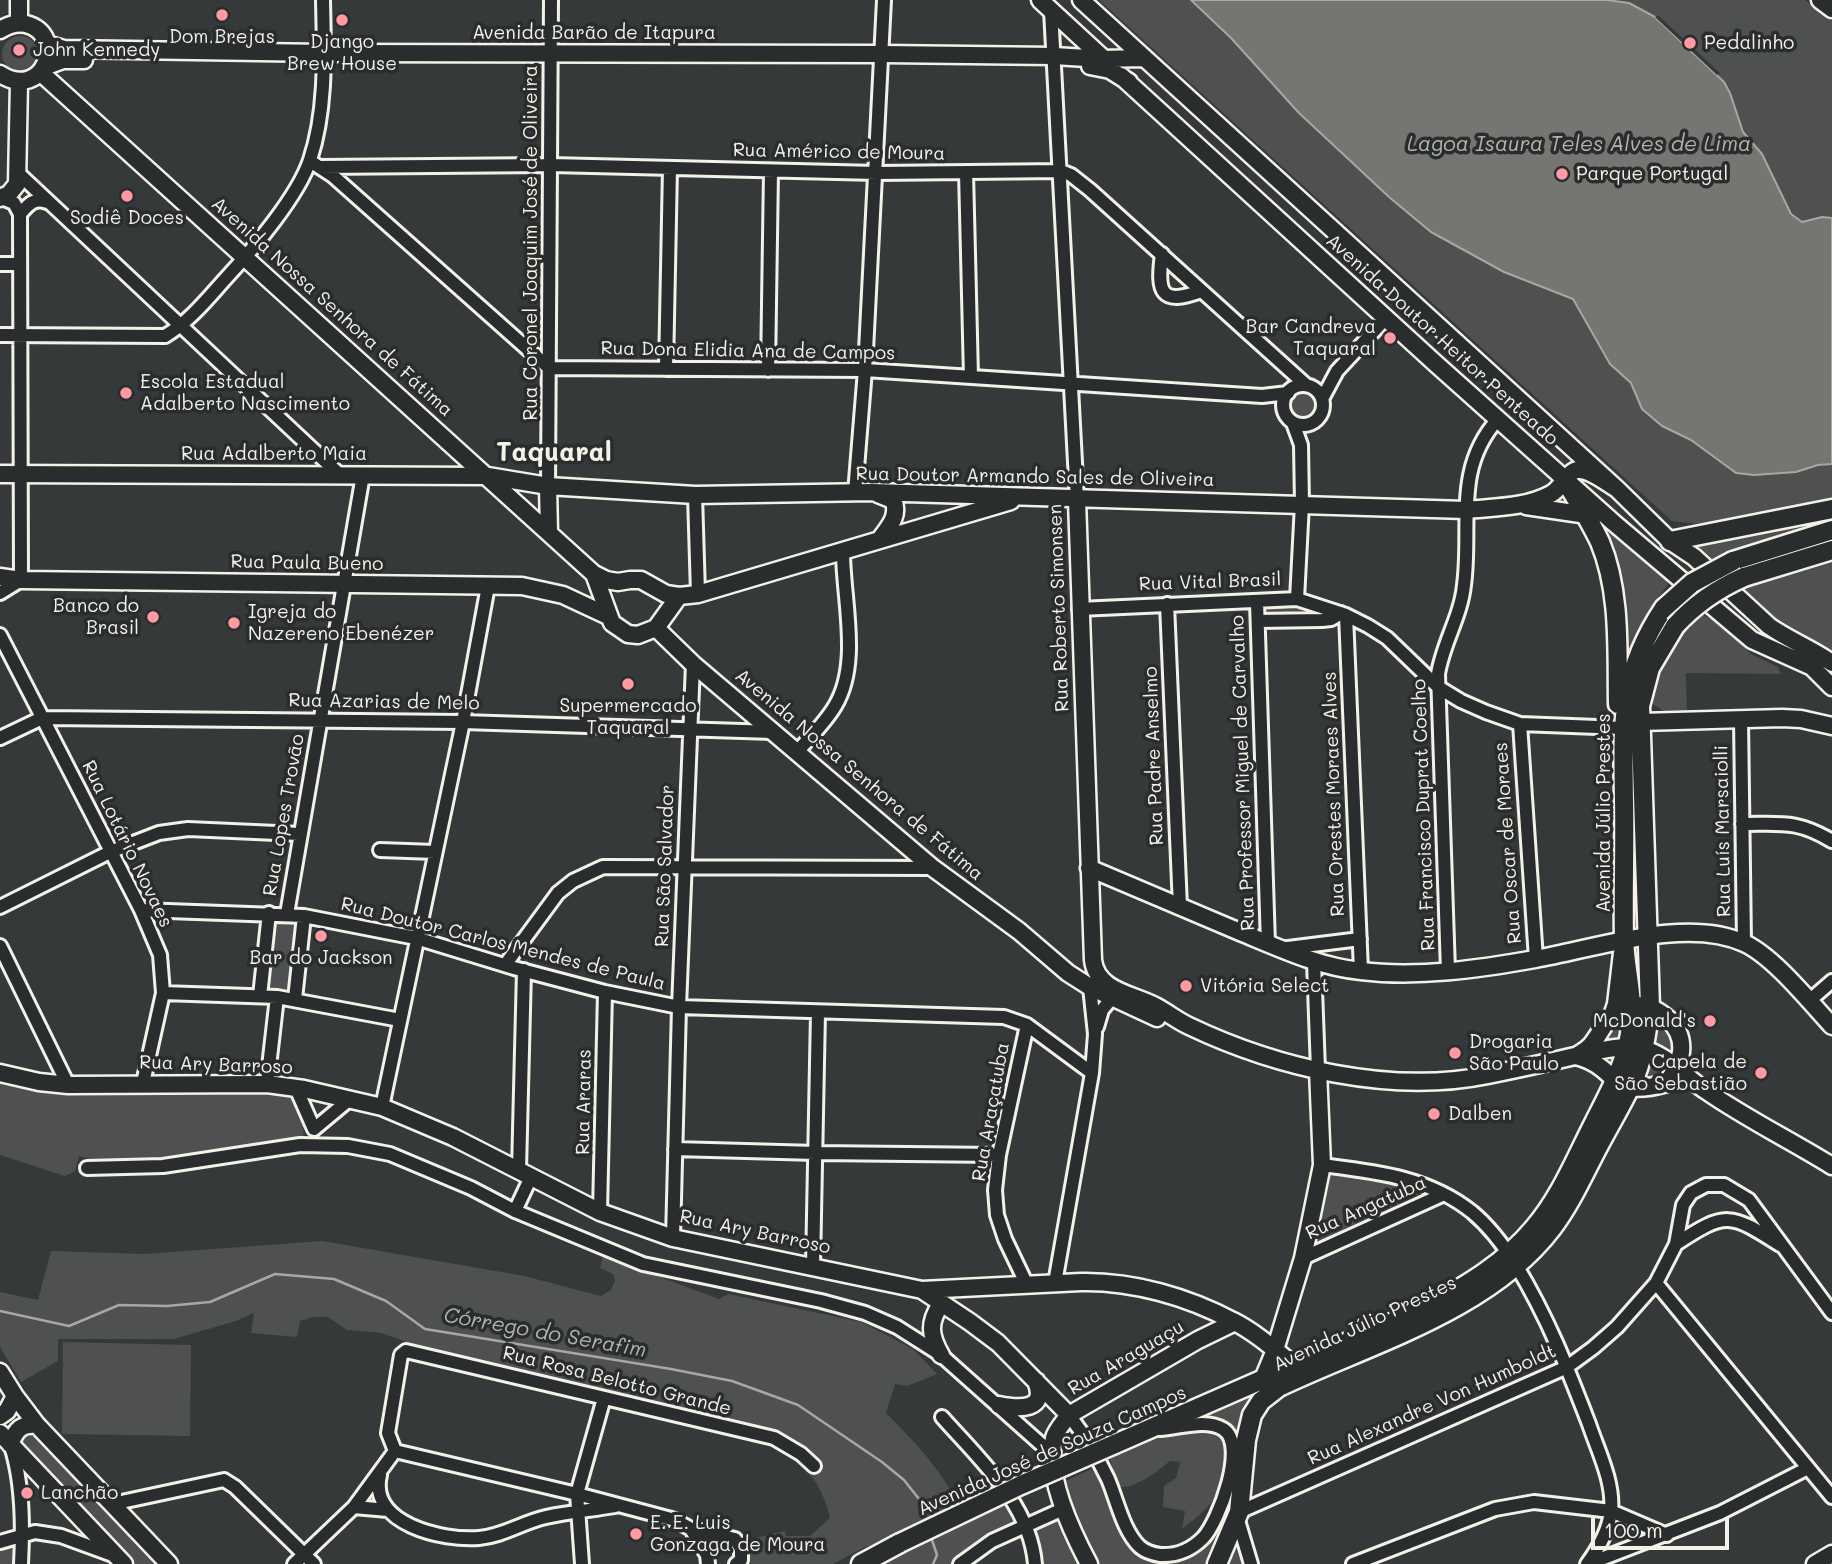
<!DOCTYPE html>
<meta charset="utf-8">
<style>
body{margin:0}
#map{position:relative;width:1832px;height:1564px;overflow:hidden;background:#363939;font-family:Mali,sans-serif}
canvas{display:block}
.scale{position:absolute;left:1591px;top:1518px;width:138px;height:32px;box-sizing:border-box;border:4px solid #f4f1e8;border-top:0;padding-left:9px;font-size:21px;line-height:24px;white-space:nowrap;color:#f4f1e8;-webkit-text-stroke:5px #2a2d2e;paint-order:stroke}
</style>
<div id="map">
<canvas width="1832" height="1564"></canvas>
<div class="scale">100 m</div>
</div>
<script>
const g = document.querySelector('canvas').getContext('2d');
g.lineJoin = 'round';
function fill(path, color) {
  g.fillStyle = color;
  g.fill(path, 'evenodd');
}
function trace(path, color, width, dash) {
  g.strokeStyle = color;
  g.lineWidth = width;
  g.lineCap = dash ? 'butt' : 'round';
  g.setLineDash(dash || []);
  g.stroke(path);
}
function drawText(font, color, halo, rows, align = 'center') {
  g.font = font + ' Mali,sans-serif';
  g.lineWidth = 7;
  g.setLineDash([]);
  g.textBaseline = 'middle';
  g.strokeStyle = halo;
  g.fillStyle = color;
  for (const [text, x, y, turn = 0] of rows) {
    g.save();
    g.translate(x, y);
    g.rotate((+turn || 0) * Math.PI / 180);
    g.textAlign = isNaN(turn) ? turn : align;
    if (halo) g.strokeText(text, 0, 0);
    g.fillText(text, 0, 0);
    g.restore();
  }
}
fill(new Path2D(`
 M1099,0h706l27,21v480c-51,11 -108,29 -160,20z
 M2 54a18 18 0 1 1 36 0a18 18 0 1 1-36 0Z
 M1288 405a16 16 0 1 1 32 0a16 16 0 1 1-32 0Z
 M1832,515v7l-105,30 -24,11 -17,-19z
 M1612,533l57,50c-24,31 -31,51 -46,85l-3,-85 -12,-46z
 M1832,557v99l-43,-24 -53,-43z
 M1297,602l13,5 2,6 -49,4 -3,-13z
 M1701,615l15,5 35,34 27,13 3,7 -95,-1 1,44 -15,-1 -24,-15c10,-32 20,-70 53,-86z
 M275,919l23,2 -8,70 -23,-1z
 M1605 1045a34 34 0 1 1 68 0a34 34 0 1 1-68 0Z
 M0,1078l31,10 34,4 148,-3 75,4 16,24 -1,20 -121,21 -85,3 -18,-5 -4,15 -10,5 -65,-21z
 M1327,1175l79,7 13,12 -110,52z
 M323,1241l201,35 77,20 10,-6 4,-9 -2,-7 -13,-6 3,-12 116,43 9,-5 133,28 52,27 24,25 -30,12 -12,-2 -9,29c28,28 54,55 72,91l-64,33 -29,10 -32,17h-82l-5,-24 39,-9 1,5h24l20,-18c-4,-15 -9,-30 -19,-42 -12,-16 -30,-24 -39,-42l-360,-90 -31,-11 -34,-3 -19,-13h-15l-13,4 -3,16 -46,-4 3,-20 -18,8 -62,18h-116v22l-37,21 -21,-35v-55l38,8 13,-49 93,3z
 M63,1342l128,3 -1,91 -128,-2z
 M1258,1390l-12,19 -9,21c-14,-9 -20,-15 -38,-12l-2,-4z
 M1200,1428l22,3c3,8 7,18 7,27 -2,32 -22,53 -47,71l3,-18 -22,-4 1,-21 12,-8 4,-16 -10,-1c-12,10 -35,28 -51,26l-10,-31 43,-20z
 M36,1429l128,135h-34l-115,-121 3,-6z
 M1096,1467l30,71 37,23 24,-6 40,-58 5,1 -2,17 -21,49h-111l-24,-46 -13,-35z
 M1008,1493l16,33 -69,38h-94z
 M1060,1517l25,47h-43l-7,-35z
 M1238,1528l11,36h-28z
 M12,1543l3,13 -2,8h-13v-15z`), '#4e514f');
const water = new Path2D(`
 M1191,0h416l22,3 26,14 69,65 6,11 13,39 19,22 29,60 11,8 20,-5 10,1v246l-14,1 -22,7 -42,3 -18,-2 -45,-33 -29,-14 -20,-17 -11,-26 -21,-19 -37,-65 -69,-27 -73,-40 -42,-35 -90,-84 -68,-75z`);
fill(water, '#757572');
trace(water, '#a8a7a1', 2);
fill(new Path2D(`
 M1658,15l62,58 -3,2 -62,-58z`), '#363939');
trace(new Path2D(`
 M0,1311l69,15 50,-21 48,1 43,-4 65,-28 59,5 52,22 39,28 246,40 61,12 66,24 84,57 22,18 15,19 8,25
 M931,1537l6,18 -4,9`), '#a8a7a1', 2.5);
const minor = new Path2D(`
 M1051,10l26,490
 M310,161l23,15 216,192 316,2 397,26 26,-3
 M319,167l232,-2 326,8 184,-2 10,4 19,15 216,195
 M966,172l5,205
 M18,173l322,302
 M20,214c8,-9 14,-17 27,-12
 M1162,254c-5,38 -2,52 39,37
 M0,264h20
 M0,335l165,1c25,-15 43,-38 62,-59 27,-29 71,-81 83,-117 17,-51 14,-108 13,-160
 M666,369l4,-201
 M768,370l3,-199
 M1283 405a20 20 0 1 1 40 0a20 20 0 1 1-40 0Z
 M1322,399l15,-28 49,-53
 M1293,423l8,22 1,59 -5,95
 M548,486l3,-486
 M855,493l10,-123 19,-370
 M695,495l3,99
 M0,593l21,-13 -1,-366 -6,-11 -12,-5
 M1257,602l11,342
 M1167,604l13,303
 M1079,609l218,-10 49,16 22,11 19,12 51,49 23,14 25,11 34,12 103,4
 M1346,615l15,356
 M1258,621l64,-1 9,-1 10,-6
 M0,635l141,275 19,45 3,38 -20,90
 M1741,719l3,224
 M1520,724l16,235
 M0,738l42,-20 421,4 310,10
 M797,752c13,-15 28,-29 38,-46 26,-43 8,-107 8,-154
 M1742,824c40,0 55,-4 90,17
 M380,850l55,2
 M0,907l110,-55 49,-19 29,-4 111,5
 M141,910l163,6 112,22 98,30 91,24 74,15 325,10 23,8 65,48
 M287,914l76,-439
 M0,946l68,139
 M1280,949l80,-10
 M1314,962l4,108
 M505,965l53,-72 15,-12 30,-14 330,1
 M1448,971l-10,-297c5,-31 23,-58 26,-89 8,-60 -11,-116 34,-166
 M163,993l114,4 123,23
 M260,996l9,-83
 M295,999l9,-83
 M1809,1001l23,-20
 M1097,1027l5,-17 10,-12
 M267,1084l10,-87
 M296,1088l18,41 36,-30
 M382,1107l81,-385 25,-136
 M675,1149l141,4 183,2
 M1322,1165c55,7 106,12 150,47 18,15 32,34 44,53 32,53 51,102 73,159 9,27 25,58 22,87 -2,20 -13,38 -24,53
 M87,1168l76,-2 137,-21 48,1 42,8 81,34 44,23 128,53 178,37 44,12 32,14 44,28 111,99
 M519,1170l5,-200
 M515,1211l16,-34
 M600,1212l5,-220
 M673,1238l6,-231 14,-343
 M1676,1244c50,-33 54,-31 104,1
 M1303,1258l141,-64
 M813,1266l5,-254
 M1026,1283l-21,-44 -8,-24 -2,-25 4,-35 28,-130
 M1055,1283l37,-210 3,-39 -5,-47
 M1656,1283l176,214
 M1069,1415c16,21 28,41 39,64 9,21 15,52 32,68 6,5 13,7 20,8 17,1 31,-5 43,-17 16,-17 45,-94 20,-109 -17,-11 -44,-1 -63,0
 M942,1417c37,42 88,87 93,147
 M11,1446c12,37 12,80 10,118
 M395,1451l182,43 98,26 16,9 16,26 1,9
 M380,1475c-12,49 63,66 99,63 24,-2 44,-16 67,-21 23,-5 46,-7 69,-11
 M112,1504l112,-24 11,7 79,77
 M354,1507l34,3
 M1239,1512l328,-145 26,-19 24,-21 39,-44 20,-39 7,-39 8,-12 15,-8h18l25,15 83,113
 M1237,1517l14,47
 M691,1529l44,10 6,10v11l-5,4
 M0,1542l35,-10 26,4 52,19
 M294,1564l60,-57 41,-56 -7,-18 13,-78 5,-4 368,87 27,16 13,12
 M582,1564l-5,-70 27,-96
 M960,1564l32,-23 71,-32
 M1353,1564l142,-55 39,-7 77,9 56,24
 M1588,1564l132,-51 88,-45`);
const major = new Path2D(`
 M19,0v23
 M1040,0l65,60
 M1081,0l536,489 53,52 24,16 75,69c20,14 43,23 63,37
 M1820,0l12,9
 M0,30c8,-5 16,-8 26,-6 42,11 18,78 -26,50
 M47,44l17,5 260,4 559,1 171,2 49,3 39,-1
 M1090,66l20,4 19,12
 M44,67l19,-7h21
 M40,72l554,502 12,6 12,2 12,-2h11l25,14 13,2 19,-2 313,-93
 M1121,76l314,287 179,160 138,117 60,27 20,20
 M0,198l9,-4 8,-10 2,-102
 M0,474l488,2 60,10 147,9 177,-3 594,18c28,-3 59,-2 85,-16 10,-5 18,-24 27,-24 12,-1 29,13 39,19
 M548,486l1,47
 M878,494l15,6c7,15 -4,27 -13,39
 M1077,500l16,460c4,32 41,34 64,47 11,6 21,14 32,19 88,42 202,69 299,49 29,-6 58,-12 87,-19 22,-5 46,-12 68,-7 23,5 43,29 62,41 40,28 85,50 127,76
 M1526,506l68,10
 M594,574l18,49 16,11 10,1 18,-7 23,-32
 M0,577l21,3 501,6 41,9 45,21
 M656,628l37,36 240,204 86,63 49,42 22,14 67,31
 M1641,722l141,-4 19,1 31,7
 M1089,868c50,21 101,43 151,64 39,16 79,35 121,39 57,7 118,-2 174,-12 60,-10 151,-43 209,-16 29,13 65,58 88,83
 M1636,1005c23,1 48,21 45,47 -1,10 -8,22 -14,31 -62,17 -45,-15 -91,-27 7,-4 14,-8 18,-15 14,-19 14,-32 42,-36z
 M1613,1013l3,-9 6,-51
 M0,1073l39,9 29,3 199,-1 37,5 78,18 71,30 147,75 73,26 249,52 48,32 28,21 71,72
 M922,1290l159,-8c52,-1 107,15 152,39 22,11 42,29 62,45
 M941,1304c-13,19 -11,32 0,51
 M0,1372l15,24 22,29 132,139
 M1263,1379l12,-29 28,-92 19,-93 -4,-95
 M999,1405c20,4 49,6 37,-24
 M0,1416l7,-5 8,-15
 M0,1433l124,131
 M10,1444c6,-14 11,-21 27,-19
 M1089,1564c-17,-32 -44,-89 -35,-126 2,-8 10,-16 15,-23l129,-75 37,-18
 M1815,1564l17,-10`);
const highway = new Path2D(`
 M1565,480c12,20 25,41 35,62 21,50 17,109 18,162
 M1670,541l162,-32
 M1733,561l99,-31
 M1744,577l88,-27
 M1115,1444l313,-137c39,-22 77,-44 106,-79 26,-30 42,-70 60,-105 14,-28 31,-58 36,-89 5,-31 -5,-64 -6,-95 -1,-46 1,-92 0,-138 -1,-76 -5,-126 40,-193
 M861,1564l39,-21
 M1217,1564l22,-52 7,-72 6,-25 9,-14 18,-14c90,-43 210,-76 273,-159 19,-25 32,-55 47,-83 12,-23 27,-47 37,-71 8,-21 11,-45 14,-67l-10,-301 10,-38 25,-42`);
trace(minor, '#f4f1e8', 18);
trace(major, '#f4f1e8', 21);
trace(highway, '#f4f1e8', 23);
trace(minor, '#2a2d2e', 12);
trace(major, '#2a2d2e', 16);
trace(highway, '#2a2d2e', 18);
const highwayBridge = new Path2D(`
 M1664,608l28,-25 41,-22
 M1675,626c20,-22 42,-37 69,-49
 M900,1543l121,-58 94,-41`);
trace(highwayBridge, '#f4f1e8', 23, []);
trace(highwayBridge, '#2a2d2e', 18);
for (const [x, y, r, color] of [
 [222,15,7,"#ff9aa2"],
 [342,20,7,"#ff9aa2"],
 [1690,43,7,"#ff9aa2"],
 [19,50,7,"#ff9aa2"],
 [1562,174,7,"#ff9aa2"],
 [127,196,7,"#ff9aa2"],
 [1390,338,7,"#ff9aa2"],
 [126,393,7,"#ff9aa2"],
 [153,617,7,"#ff9aa2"],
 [234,623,7,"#ff9aa2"],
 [628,684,7,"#ff9aa2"],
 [321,936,7,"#ff9aa2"],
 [1186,986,7,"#ff9aa2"],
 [1710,1021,7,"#ff9aa2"],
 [1455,1053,7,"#ff9aa2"],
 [1761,1073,7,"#ff9aa2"],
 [1434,1114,7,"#ff9aa2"],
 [27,1493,7,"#ff9aa2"],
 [636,1534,7,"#ff9aa2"]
]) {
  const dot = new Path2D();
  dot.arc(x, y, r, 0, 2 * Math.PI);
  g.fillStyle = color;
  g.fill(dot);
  trace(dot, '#2a2d2e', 2.5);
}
drawText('19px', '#f4f1e8', '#2a2d2e', [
 ["Avenida Barão de Itapura",594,33],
 ["Rua Américo de Moura",839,152,1],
 ["Rua Coronel Joaquim José de Oliveira",531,243,-90],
 ["Avenida Nossa Senhora de Fátima",332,307,42],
 ["Avenida Doutor Heitor Penteado",1442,340,42],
 ["Rua Dona Elidia Ana de Campos",748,351,1],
 ["Rua Adalberto Maia",274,454],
 ["Rua Doutor Armando Sales de Oliveira",1035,477,1],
 ["Rua Paula Bueno",307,563,1],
 ["Rua Vital Brasil",1210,582,-2],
 ["Rua Roberto Simonsen",1059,608,-92],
 ["Rua Azarias de Melo",384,702,1],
 ["Rua Padre Anselmo",1154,756,-92],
 ["Rua Professor Miguel de Carvalho",1243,773,-92],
 ["Avenida Nossa Senhora de Fátima",859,775,40],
 ["Rua Orestes Moraes Alves",1334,794,-92],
 ["Avenida Júlio Prestes",1604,813,-90],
 ["Rua Lopes Trovão",284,815,-80],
 ["Rua Francisco Duprat Coelho",1424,815,-92],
 ["Rua Luís Marsaiolli",1723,831,-91],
 ["Rua Oscar de Moraes",1508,843,-94],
 ["Rua Lotário Novaes",127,844,64],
 ["Rua São Salvador",665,866,-88],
 ["Rua Doutor Carlos Mendes de Paula",503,944,14],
 ["Rua Ary Barroso",216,1065,2],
 ["Rua Araras",584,1102,-89],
 ["Rua Araçatuba",991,1112,-80],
 ["Rua Angatuba",1366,1208,-24],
 ["Rua Ary Barroso",755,1232,12],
 ["Avenida Júlio Prestes",1365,1324,-25],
 ["Rua Araguaçu",1126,1358,-30],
 ["Rua Rosa Belotto Grande",617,1381,14],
 ["Rua Alexandre Von Humboldt",1432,1405,-24],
 ["Avenida José de Souza Campos",1052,1451,-24]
]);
drawText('19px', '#f4f1e8', '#2a2d2e', [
 ["Dom Brejas",222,37,"center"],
 ["Django",342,42,"center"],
 ["Brew House",342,64,"center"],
 ["Pedalinho",1704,43],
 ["John Kennedy",33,50],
 ["Parque Portugal",1576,174],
 ["Sodiê Doces",127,218,"center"],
 ["Bar Candreva",1376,327,"right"],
 ["Taquaral",1376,349,"right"],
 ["Escola Estadual",140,382],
 ["Adalberto Nascimento",140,404],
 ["Banco do",139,606,"right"],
 ["Brasil",139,628,"right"],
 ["Igreja do",248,612],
 ["Nazereno Ebenézer",248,634],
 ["Supermercado",628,706,"center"],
 ["Taquaral",628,728,"center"],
 ["Bar do Jackson",321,958,"center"],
 ["Vitória Select",1200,986],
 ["McDonald's",1696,1021,"right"],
 ["Drogaria",1469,1042],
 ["São Paulo",1469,1064],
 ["Capela de",1747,1062,"right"],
 ["São Sebastião",1747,1084,"right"],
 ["Dalben",1448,1114],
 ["Lanchão",41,1493],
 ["E. E. Luis",650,1523],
 ["Gonzaga de Moura",650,1545]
], 'left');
drawText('italic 21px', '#b4b3ad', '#2a2d2e', [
 ["Lagoa Isaura Teles Alves de Lima",1579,145],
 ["Córrego do Serafim",545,1333,10]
]);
drawText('bold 26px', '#f4f1e8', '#2a2d2e', [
 ["Taquaral",554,453]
]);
</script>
